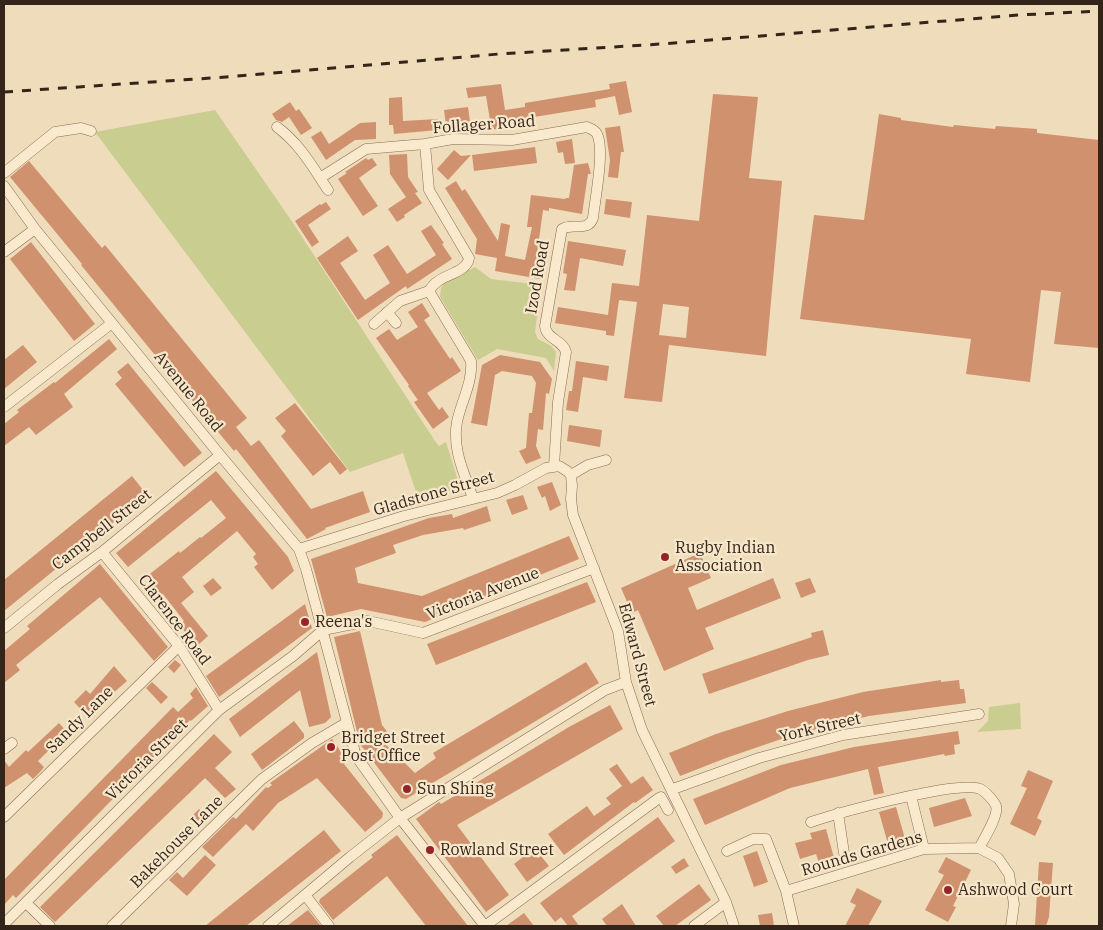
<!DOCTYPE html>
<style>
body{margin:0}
#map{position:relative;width:1103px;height:930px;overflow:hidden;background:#efdcba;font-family:"IBM Plex Serif",serif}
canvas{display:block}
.frame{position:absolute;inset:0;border:5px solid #34251a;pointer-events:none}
</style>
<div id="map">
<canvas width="1103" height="930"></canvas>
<div class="frame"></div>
</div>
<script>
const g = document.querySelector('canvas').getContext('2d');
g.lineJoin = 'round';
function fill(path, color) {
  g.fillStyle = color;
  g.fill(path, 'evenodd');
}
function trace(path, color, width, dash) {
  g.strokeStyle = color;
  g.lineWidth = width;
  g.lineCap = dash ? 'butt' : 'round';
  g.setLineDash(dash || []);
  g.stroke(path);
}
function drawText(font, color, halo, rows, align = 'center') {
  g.font = font + ' "IBM Plex Serif",serif';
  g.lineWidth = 4.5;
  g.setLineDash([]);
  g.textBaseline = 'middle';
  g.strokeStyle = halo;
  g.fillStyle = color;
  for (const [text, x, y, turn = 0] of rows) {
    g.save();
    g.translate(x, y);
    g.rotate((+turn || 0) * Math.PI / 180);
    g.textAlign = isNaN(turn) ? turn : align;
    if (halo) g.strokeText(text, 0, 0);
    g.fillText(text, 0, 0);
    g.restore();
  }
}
fill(new Path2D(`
 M215,110l76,110 144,221 4,5 7,-4 13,42 -5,6 -36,8 -15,-45 -53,19 -255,-340z
 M475,267l16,12 50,6 -6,47 3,7 13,7 5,6 -2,19 -8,-13 -49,-9 -19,11 -38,-63 1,-9 3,-4z
 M1020,703l1,26 -44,3 11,-11 1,-14z`), '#c9cd8f');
fill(new Path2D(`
 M626,81l6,31 -13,3 -4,-19 -20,4 1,7 -93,15 1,6 -15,2 -2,-9 3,-1 -4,-24 -18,2 -2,-10 35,-4 4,26 20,-3v-4l85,-14 -1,-5z
 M713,94l45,3 -9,81 33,3 -16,175 -97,-11 -7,57 -38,-4 13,-96 -18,-2 -5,36 -8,-1v-4l-51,-8 3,-16 50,8 4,-32 27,3 8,-71 52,6zM663,304l26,3 -3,31 -27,-3z
 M402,97l1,24 35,-2v11l-44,4 -1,-9h-4v-27z
 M290,102l6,9 3,-2 13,19 -11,7 -12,-18 -7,5 -6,-2 -4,-6z
 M468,107l2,15 -24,3 -2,-15z
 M879,114l22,4v2l52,7 1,-2 41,4 1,-3 41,3v4l62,7v208l-45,-4 7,-52 -20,-2 -11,92 -64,-8 5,-35 -171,-20 14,-104 50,5z
 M376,122v17l-21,1 -29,20 -15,-23 10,-6 8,13 31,-21z
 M620,126l4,26h-3l-3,26 -10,-1 2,-17 -5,-32z
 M572,139l3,24 -10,1 -2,-12 -5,1 -2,-11z
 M535,147l2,16 -63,8 -2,-16z
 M454,150l7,6 10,-1 -23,25 -11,-11z
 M407,154l1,23 10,15 -3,1 7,10 -18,12 1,2 -8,5 -9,-13 18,-12 -16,-23 -1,-19z
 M366,158l2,2 4,-2 5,7 -18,13 19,28 -15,10 -25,-37 9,-6 -2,-1z
 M29,161l73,87 3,-3 142,173 -11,9 15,19 8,-6 52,69 52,-18 7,21 -45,16 1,1 -19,10 -71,-90 -2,2 -10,-12 -143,-174 1,-1 -72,-87z
 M588,163l3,11h-3l-6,40 -33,-6v3l-6,-1 -7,51 7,1 -3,17 -45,-8 2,-13 -22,-4 2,-15 -32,-51 11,-7 6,10 3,-2 33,52 3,-18 9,2 -5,31 20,4 7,-33h-5l4,-32 34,4 1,-1h3l5,-33z
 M606,199l26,3 -2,16 -26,-4z
 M326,202l5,7 -23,16 11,17 -7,5 -17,-26 25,-17 1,1z
 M431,225l13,18 -2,1 10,15 -45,30 -1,-3 -48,34 -41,-62 31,-22 10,15 -18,12 25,37 25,-17 -17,-28 15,-10 19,29 29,-19 -15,-24z
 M568,241l58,9 -3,16 -43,-8 -5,33 -11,-1 3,-16 -4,-1z
 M31,242l64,82 -21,17 -64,-82z
 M422,303l8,13 -6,4 26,39 2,-2 9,14 -34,22 12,17 3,-3 7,10 -16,12 -19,-27 4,-2 -10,-14 1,-1 -33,-47 13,-9 8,11 21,-13 -10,-15z
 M109,339l8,10 -53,45 9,13 -37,28 -7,-8 -25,19v-22l15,-12 -2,-2 37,-28 1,1z
 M23,345l14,17 -33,27v-29z
 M500,355l40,7 12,17 -3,15 -3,-1 -3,37 -5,-1 -2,17 5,12 -15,6 -7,-13 7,-3 3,-35h3l4,-30 -4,-7 -30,-5 -7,4 -8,51 -16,-3 11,-58z
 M576,361l33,5 -2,15 -24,-4 -5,35 -12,-2 3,-19h3z
 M128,363l74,90 -18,14 -69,-83 7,-6 -5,-6z
 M295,403l52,66 -7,6 -10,-13 -17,14 -32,-40 5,-5 -11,-13z
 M569,425l33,5 -2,17 -33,-6z
 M216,471l72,86 6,14 -22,19 -18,-23 4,-3 -5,-7 3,-3 -19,-23 -55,46 12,15 -13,11 27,33 -11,10 -18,-21 5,-4 -21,-27 -2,1 -15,-18 33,-26 1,2 20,-16 1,1 25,-20 -15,-18 -83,67 -12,-14z
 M132,476l15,19 -143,116v-31z
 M552,482l9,23 -11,6 -5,-15 -3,2 -5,-11z
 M523,495l5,14 -16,6 -6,-15z
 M487,506l4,15 -27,9 -1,-2 -40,7 -30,10 3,8 -41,15 3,15 64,13 147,-60 10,23 -154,63 -64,-13 -34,8 -16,-58 118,-41 23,-4 1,4z
 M700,553l11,25 -23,10 9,22 76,-32 8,20 -76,30 9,21 -50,22 -26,-61 -6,3 -11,-25z
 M100,564l68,83 -14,14 -54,-64 -84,68 4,5 -16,13v-32l26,-22 -3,-3z
 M213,578l9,10 -11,8 -8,-10z
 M810,578l6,14 -15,6 -6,-15z
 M587,582l9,20 -160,63 -9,-21z
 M305,604l7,24 -93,69 -13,-21z
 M823,630l6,25 -21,5 -99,34 -7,-20 110,-37 -1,-4z
 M360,631l22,94 7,9 -8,6 34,33 21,-15 -3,-5 153,-91 13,21 -193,116 -5,-1 -41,-54 -26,-107z
 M317,652l14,65 -6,6 -16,4 -9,-37 -60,47 -11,-18z
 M175,660l6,5 -7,8 -6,-6z
 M114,666l13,15 -23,20 -1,-1 -16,16 -13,-14 12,-12 4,4z
 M941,680v2l18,-2 1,9h4l2,14 -97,13 -76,19 -67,23 -46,18 -11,-23 47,-19 72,-23 75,-19z
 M152,682l16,15 -7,7 -15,-16z
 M196,687l12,19 -17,15 -1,-1 -174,178 -3,-3 -9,10v-25l169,-173 5,5 15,-14 -3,-4z
 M610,705l13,24 -166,96 52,70 -23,17 -70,-93 23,-17 2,2 128,-77z
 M294,721l10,13v4l-42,32 -11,-16z
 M59,723l8,9 -29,29 6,6 -4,5 -7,7 -6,-6 -23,15v-28l5,7 17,-17 2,2z
 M958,731l2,13 -6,1 1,9 -10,2 -1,-2 -66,13 6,26 -10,2 -6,-26 -78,19 -85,37 -12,-26 88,-34 73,-18z
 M214,734l18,18 -17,16 21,21 -11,9 -20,-20 -150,144 -15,-15z
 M332,739l11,15 -4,2 6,7 -1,1 39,49 -1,5 -17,14 -48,-54 -39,25 -25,28 -7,-7 -33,33 -11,-10 31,-30 3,2 30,-32 2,1 4,-3 -2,-2z
 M617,764l14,20 12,-8 10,14 -18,13 -1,-1 -70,53 -16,-21 39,-28 7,10 17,-12 -5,-6 16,-12 -13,-17z
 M1028,770l25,11 -16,37 5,3 -7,15 -25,-12 17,-36 -6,-2z
 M965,798l7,18 -38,11 -5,-19z
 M896,807l11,39 -17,5 -11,-39z
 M199,809l8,8 -10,10 -8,-8z
 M658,817l17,24 -103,75 7,10h-11l-7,-9 -6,5 -15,-19z
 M826,829l10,36 -15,4 -5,-15 -16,5 -5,-16 17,-4 -2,-6z
 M324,830l17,21 -95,75h-41z
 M397,835l71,91h-42l-39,-50 -54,44 -14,-18 1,-3 53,-42 -2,-2z
 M532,850l6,8 3,-2 8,10 -22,16 -13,-18z
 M757,851l11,31 -14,5 -11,-31z
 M205,855l11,10 -29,31 -18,-16 8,-8 6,6z
 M946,857l25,13 -18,36 3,1 -8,15 -23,-12 19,-35 -6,-3z
 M684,858l5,8 -13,8 -5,-7z
 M1039,862l14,1 -4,54 -3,9h-11z
 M699,884l12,16 -36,26h-11l-8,-10z
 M857,888l25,13 -14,25h-23l11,-21 -6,-3z
 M622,904l14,22h-29l-5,-7z
 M308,910l13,16h-34z
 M524,913l10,13h-28z
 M772,913l2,13h-14l-2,-11z`), '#cf916e');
const minor = new Path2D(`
 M277,127c23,17 35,39 51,63
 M425,144l28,-5 59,1 75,-13c4,2 8,3 10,7 8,16 -2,65 -4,84 -5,15 -21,4 -31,11l-17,97c1,13 18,14 21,26l-8,50 -4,64
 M4,173l51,-41 26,-4 10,3
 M320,178l46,-29 59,-5 4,46 40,68c-2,14 -23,16 -32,24 -3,2 -6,6 -8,9
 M4,186l31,43 185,226 79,94 7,20 50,187 44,62 85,108
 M4,252l31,-23
 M387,312l9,11
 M374,324l26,-23 29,-10 42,70c2,21 -10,41 -14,61 -5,27 7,51 16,76
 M4,407l108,-84
 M606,460l-18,5 -17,10 1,11 -1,13 2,16 45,116 8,51 16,48 84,172 8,24
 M299,549l105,-33 93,-23 18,-8 31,-17 13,-2 8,5 4,4
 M102,552l77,94 40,64
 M4,628l54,-44 44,-32 118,-97
 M323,630l45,-9 55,12 171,-65
 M4,749l8,-6
 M673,789l86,-31 84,-23 136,-21
 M911,796l13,53
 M838,813l6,40
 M4,817l175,-171
 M811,822c27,-9 147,-42 169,-33 5,2 14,12 16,17 3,9 -12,33 -17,42
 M727,851l26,-12h13l20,52 8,35
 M786,891l138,-42 55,-1 19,10 11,16 5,30 -3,22
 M306,896l23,30
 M26,903l24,23
 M4,924l215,-214 74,-54 30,-26
 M112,926l150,-147 50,-36 34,-20
 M268,926l82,-69 50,-39 205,-128 21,-8
 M485,926l174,-128 2,-1 7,13
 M694,926l32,-24`);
trace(minor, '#866c54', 11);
trace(minor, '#faeacd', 10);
trace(new Path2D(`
 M4,92l222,-15 273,-23 162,-10 358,-29 80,-4`), '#34251a', 3, [9, 9]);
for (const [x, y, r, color] of [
 [665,557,5,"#97222a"],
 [305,622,5,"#97222a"],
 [331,747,5,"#97222a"],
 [407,789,5,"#97222a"],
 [430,850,5,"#97222a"],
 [948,890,5,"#97222a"]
]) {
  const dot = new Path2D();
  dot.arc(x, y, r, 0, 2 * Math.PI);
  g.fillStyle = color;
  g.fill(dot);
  trace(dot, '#f6e7ca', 2);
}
drawText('16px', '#34251a', '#f6e7ca', [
 ["Follager Road",484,125,-4],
 ["Izod Road",538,277,-80],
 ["Avenue Road",188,392,51],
 ["Gladstone Street",434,494,-16],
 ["Campbell Street",102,530,-38],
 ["Victoria Avenue",483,594,-21],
 ["Clarence Road",174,620,53],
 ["Edward Street",637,655,75],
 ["Sandy Lane",80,720,-45],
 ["York Street",820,728,-13],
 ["Victoria Street",147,760,-45],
 ["Bakehouse Lane",177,842,-45],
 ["Rounds Gardens",862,854,-16]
]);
drawText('16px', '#34251a', '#f6e7ca', [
 ["Rugby Indian",675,548],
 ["Association",675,566],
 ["Reena's",315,622],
 ["Bridget Street",341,738],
 ["Post Office",341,756],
 ["Sun Shing",417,789],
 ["Rowland Street",440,850],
 ["Ashwood Court",958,890]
], 'left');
</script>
